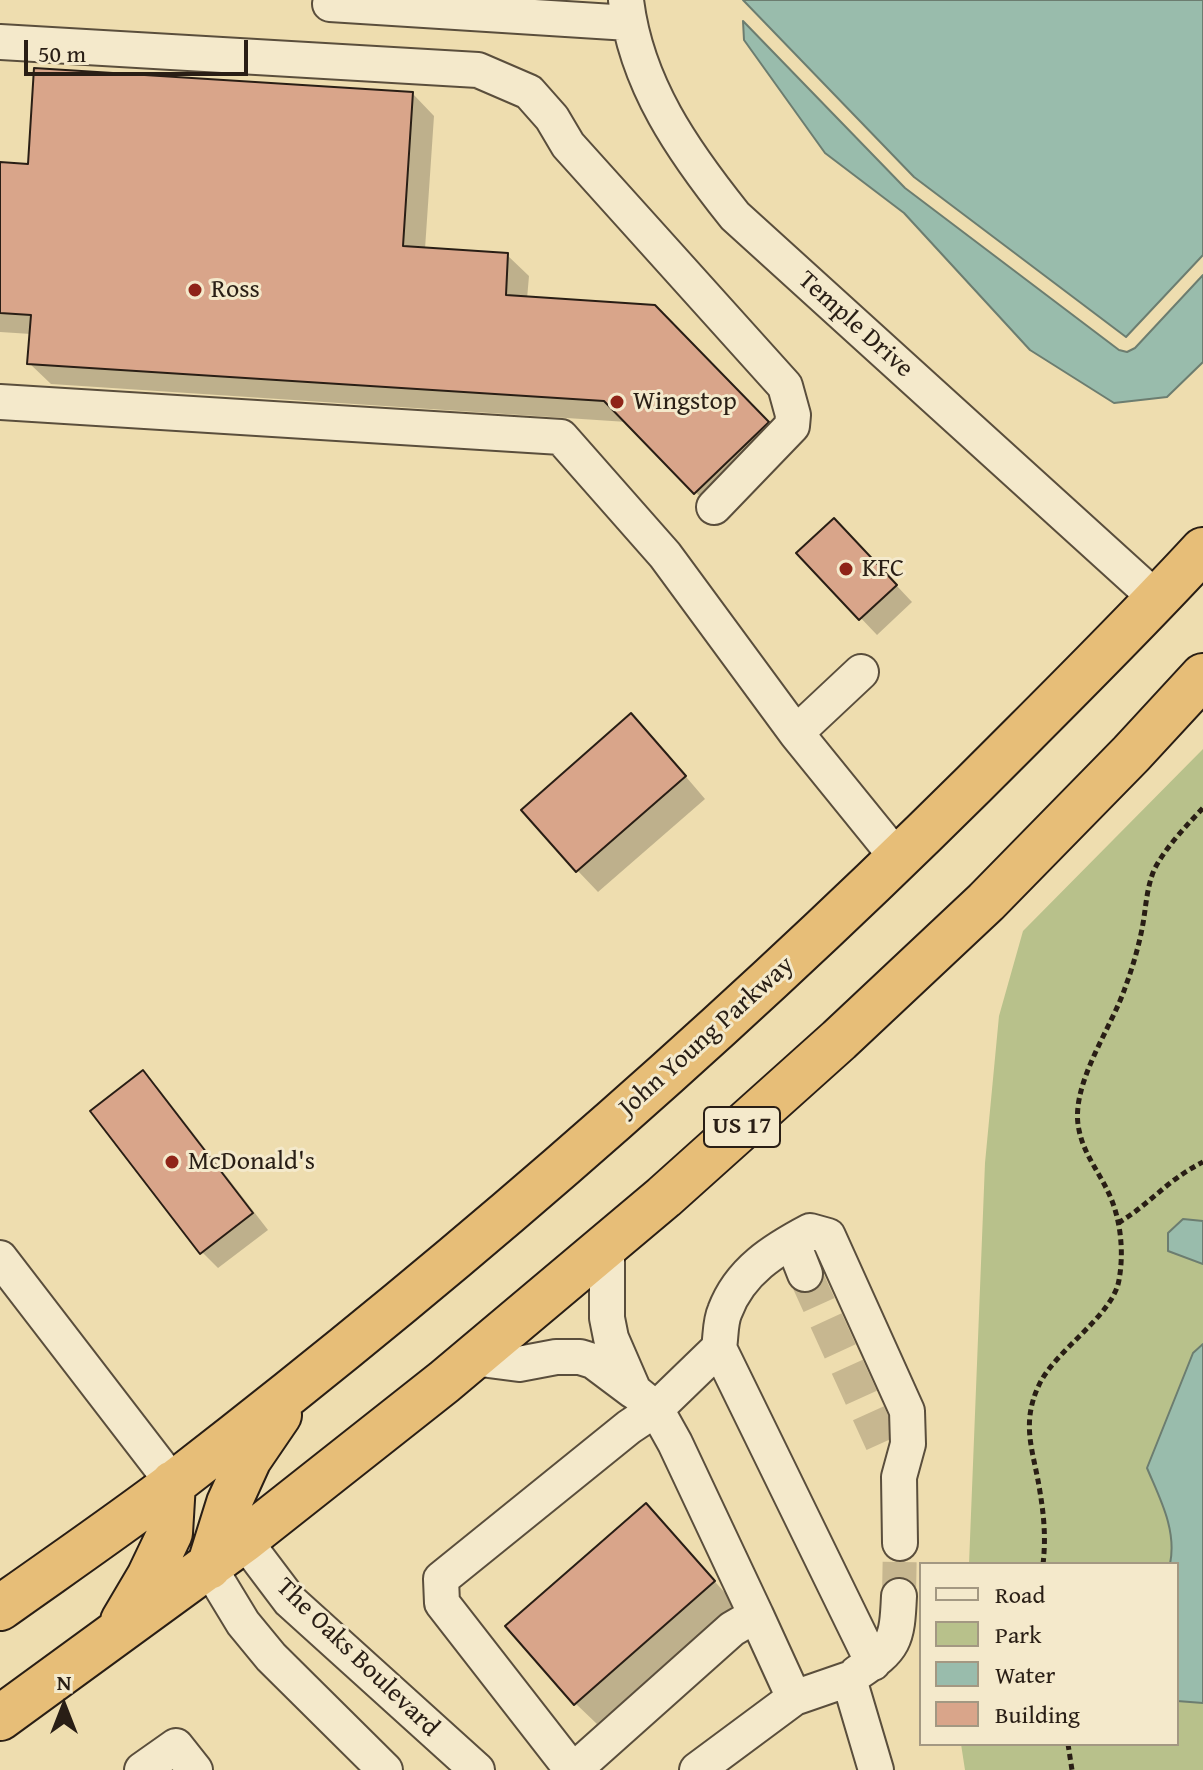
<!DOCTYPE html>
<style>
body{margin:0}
#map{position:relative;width:1203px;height:1770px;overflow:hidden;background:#eeddaf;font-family:"Gentium Book Plus",serif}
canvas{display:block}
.legend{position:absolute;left:919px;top:1562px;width:260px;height:184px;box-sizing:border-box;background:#f4e9cb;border:2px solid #a39882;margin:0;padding:10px 14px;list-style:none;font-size:24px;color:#291e15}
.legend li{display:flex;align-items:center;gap:16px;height:40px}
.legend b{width:40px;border:2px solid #a39882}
.north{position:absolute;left:24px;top:1666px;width:80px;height:80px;-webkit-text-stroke:6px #f4e9cb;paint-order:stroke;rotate:0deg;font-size:22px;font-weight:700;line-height:32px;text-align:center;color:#291e15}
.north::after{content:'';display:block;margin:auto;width:28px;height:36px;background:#291e15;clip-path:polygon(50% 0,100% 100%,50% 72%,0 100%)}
.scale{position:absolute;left:24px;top:40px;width:224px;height:36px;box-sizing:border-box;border:4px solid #291e15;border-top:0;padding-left:10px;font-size:24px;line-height:28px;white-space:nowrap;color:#291e15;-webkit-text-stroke:6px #f4e9cb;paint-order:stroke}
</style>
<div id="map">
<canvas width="1203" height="1770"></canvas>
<ul class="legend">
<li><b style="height:10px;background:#f4e9cb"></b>Road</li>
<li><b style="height:22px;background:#b8c18b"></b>Park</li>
<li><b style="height:22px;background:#99bcac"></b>Water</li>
<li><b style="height:22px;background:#d9a58a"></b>Building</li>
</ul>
<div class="north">N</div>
<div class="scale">50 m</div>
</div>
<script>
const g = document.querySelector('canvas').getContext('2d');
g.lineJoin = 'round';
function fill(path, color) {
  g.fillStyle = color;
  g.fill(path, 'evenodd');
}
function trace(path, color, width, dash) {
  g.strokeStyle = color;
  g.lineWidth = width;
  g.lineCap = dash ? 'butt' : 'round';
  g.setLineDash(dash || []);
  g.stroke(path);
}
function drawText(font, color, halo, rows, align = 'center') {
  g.font = font + ' "Gentium Book Plus",serif';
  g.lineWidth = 6;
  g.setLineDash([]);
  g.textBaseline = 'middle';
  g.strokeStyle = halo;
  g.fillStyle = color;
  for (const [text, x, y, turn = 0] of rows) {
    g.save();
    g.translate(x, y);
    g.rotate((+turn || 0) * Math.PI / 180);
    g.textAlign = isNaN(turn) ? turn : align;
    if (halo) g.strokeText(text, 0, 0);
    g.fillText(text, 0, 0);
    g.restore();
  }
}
fill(new Path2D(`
 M1203,749v1021h-238l-4,-26h216v-180h-208l16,-401 14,-147 24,-85z`), '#b8c18b');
const water = new Path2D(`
 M743,0h460v255l-77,82 -212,-160z
 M743,21l162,167 214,162 8,2 8,-4 68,-73v87l-36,35 -53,6 -84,-53 -126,-137 -79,-60 -81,-113z
 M1183,1219l20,2v43l-35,-13v-18z
 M1203,1344v359l-26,-2v-137h-7c7,-34 -10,-65 -23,-96l46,-115z`);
fill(water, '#99bcac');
trace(water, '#6c7d70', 2);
fill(new Path2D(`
 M413,94l21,22 -9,133 82,6 22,21 -2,23 149,30 112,116 -71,69 -90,-92 -576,-38 -22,-21 2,-29 -31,-2v-168l30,2z
 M850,536l62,66 -35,33 -78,-82z
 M652,737l53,62 -107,93 -21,-22z
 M143,1073l16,16 109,141 -50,38 -16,-16z
 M646,1505l89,99 -138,120 -22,-21z`), '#0003');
const building = new Path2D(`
 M34,68l379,24 -10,154 105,7 -2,42 149,10 114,117 -75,72 -90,-93 -577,-37 4,-49 -31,-2v-151l28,2z
 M834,518l63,67 -38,35 -63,-67z
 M631,713l55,63 -110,96 -55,-62z
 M143,1070l110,143 -53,41 -110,-143z
 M646,1503l69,78 -141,124 -69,-79z`);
fill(building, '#d9a58a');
trace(building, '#291e15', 2);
trace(new Path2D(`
 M805,1274l77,169
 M899,1596l1,-53`), '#c7b790', 34, [34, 17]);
const minor = new Path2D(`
 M626,0c10,84 57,151 109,216l422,383
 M330,4l299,19
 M0,42l478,28 51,22 23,26 16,27 217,241 8,29 -1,11 -78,81
 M0,402l561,35 104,118 131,178 103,127
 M796,733l65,-61
 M792,1241l13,33
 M607,1246v72l4,20 23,53 22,18 63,-61
 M0,1258l173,225
 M473,1358l46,6 37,-7h24l13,4 40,30
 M244,1540l46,61 187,169
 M209,1567l34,56 28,34 114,113
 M873,1663l-154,-315c2,-12 1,-26 6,-37 15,-40 49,-61 85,-80l18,5 79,175 1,33 -9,33 1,66
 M857,1673c38,-25 40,-32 42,-77
 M794,1698l55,-19 27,91
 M142,1770l34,-24 19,24
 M572,1770l-130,-167 -1,-24 188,-152 27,-18 19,34 81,172 -24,14 -158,141
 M697,1770l97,-72 -38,-83`);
const highway = new Path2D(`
 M209,1567l20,-64 20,-44 30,-44
 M0,1608c59,-42 119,-83 177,-127 298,-230 581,-479 846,-746 61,-61 122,-122 180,-185
 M123,1621l26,-44 21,-44 3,-50
 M0,1718l244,-178 200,-158 220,-185 175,-157 147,-138 145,-148 72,-78`);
trace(minor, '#5a4e3c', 38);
trace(highway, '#291e15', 48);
trace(new Path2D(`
 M1118,1223c31,-18 49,-43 85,-61
 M1043,1564c3,-25 1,-48 -3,-72 -6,-40 -20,-67 -1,-107 16,-35 74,-69 80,-105 5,-27 2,-59 -9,-84 -10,-23 -26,-41 -31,-66 -10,-44 32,-101 46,-142 7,-19 13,-39 17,-59 4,-20 4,-39 12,-59 11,-22 32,-44 49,-62
 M1068,1744l4,26`), '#291e15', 5, [6, 4]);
trace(minor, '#f4e9cb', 34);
trace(highway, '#e7be78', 44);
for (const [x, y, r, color] of [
 [195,290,8,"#8f2418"],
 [617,402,8,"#8f2418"],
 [846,569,8,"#8f2418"],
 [172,1162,8,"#8f2418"]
]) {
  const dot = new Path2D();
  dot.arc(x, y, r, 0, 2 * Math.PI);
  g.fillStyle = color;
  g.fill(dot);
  trace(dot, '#f4e9cb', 3);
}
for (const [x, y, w] of [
 [742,1127,76]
]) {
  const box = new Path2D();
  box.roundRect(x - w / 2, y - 20, w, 40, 6);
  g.fillStyle = '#f4e9cb';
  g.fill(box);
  trace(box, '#291e15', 2);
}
drawText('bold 24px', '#291e15', null, [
 ["US 17",742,1127]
]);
drawText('26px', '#291e15', '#f4e9cb', [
 ["Ross",211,290],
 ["Wingstop",633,402],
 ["KFC",862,569],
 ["McDonald's",188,1162]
], 'left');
drawText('26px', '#291e15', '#f4e9cb', [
 ["Temple Drive",855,325,42],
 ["John Young Parkway",707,1037,-42],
 ["The Oaks Boulevard",357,1658,44]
]);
</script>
